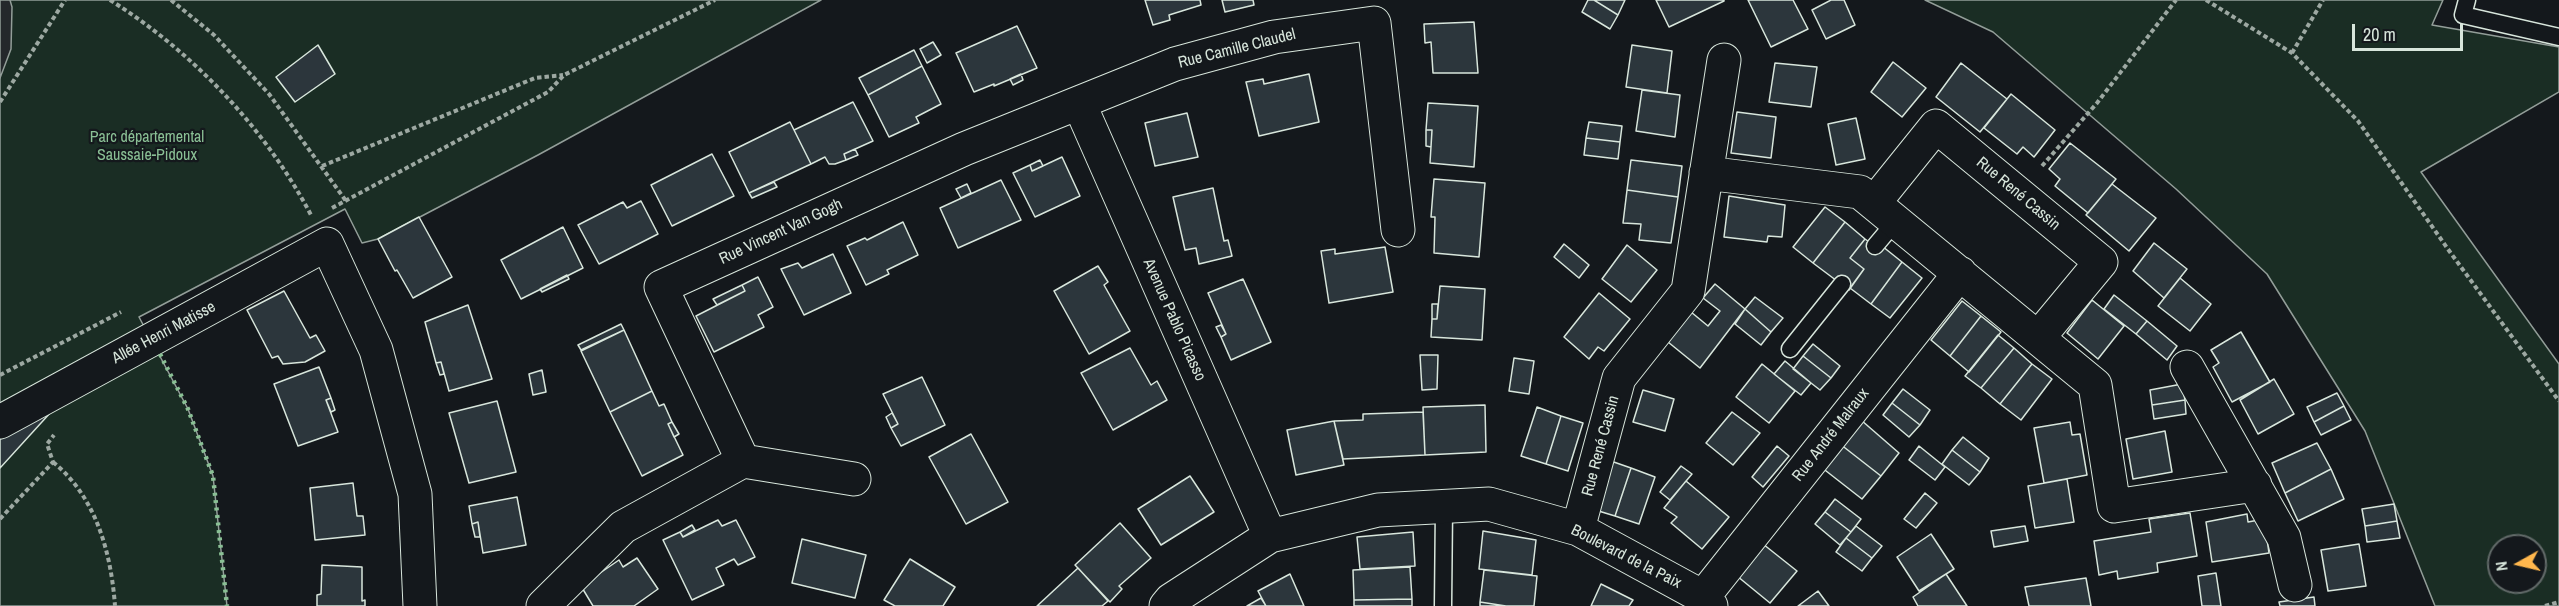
<!DOCTYPE html>
<meta charset="utf-8">
<style>
body{margin:0}
#map{position:relative;width:2559px;height:606px;overflow:hidden;background:#14181c;font-family:"Archivo Narrow",sans-serif}
canvas{display:block}
.north{position:absolute;left:2487px;top:534px;width:60px;height:60px;box-sizing:border-box;background:#14181c;border:2px solid #626a69;border-radius:50%;rotate:262deg;font-size:16px;font-weight:700;line-height:24px;text-align:center;color:#d8e6dc}
.north::after{content:'';display:block;margin:auto;width:21px;height:27px;background:#ffb74d;clip-path:polygon(50% 0,100% 100%,50% 72%,0 100%)}
.scale{position:absolute;left:2352px;top:24px;width:111px;height:27px;box-sizing:border-box;border:3px solid #d8e6dc;border-top:0;padding-left:8px;font-size:18px;line-height:21px;white-space:nowrap;color:#d8e6dc;-webkit-text-stroke:4px #14181c;paint-order:stroke}
</style>
<div id="map">
<canvas width="2559" height="606"></canvas>
<div class="north">N</div>
<div class="scale">20 m</div>
</div>
<script>
const g = document.querySelector('canvas').getContext('2d');
g.lineJoin = 'round';
function fill(path, color) {
  g.fillStyle = color;
  g.fill(path, 'evenodd');
}
function trace(path, color, width, dash) {
  g.strokeStyle = color;
  g.lineWidth = width;
  g.lineCap = dash ? 'butt' : 'round';
  g.setLineDash(dash || []);
  g.stroke(path);
}
function drawText(font, color, halo, rows, align = 'center') {
  g.font = font + ' "Archivo Narrow",sans-serif';
  g.lineWidth = 4.5;
  g.setLineDash([]);
  g.textBaseline = 'middle';
  g.strokeStyle = halo;
  g.fillStyle = color;
  for (const [text, x, y, turn = 0] of rows) {
    g.save();
    g.translate(x, y);
    g.rotate((+turn || 0) * Math.PI / 180);
    g.textAlign = isNaN(turn) ? turn : align;
    if (halo) g.strokeText(text, 0, 0);
    g.fillText(text, 0, 0);
    g.restore();
  }
}
const green = new Path2D(`
 M0,0h821l-283,155 -160,84 -16,4 -17,-34 -206,108 49,92 25,67 14,130h-227z
 M1925,0h518l-11,25 127,22v45l-138,80 138,192v242h-124l-70,-175 -98,-157 -91,-85 -183,-157zM2499,546h36v36h-36z`);
fill(green, '#1a2d24');
trace(green, '#939e99', 1.5);
const parking = new Path2D(`
 M0,0h10l2,7 -1,42 -11,29z`);
fill(parking, '#24282b');
trace(parking, '#939e99', 1.5);
const building = new Path2D(`
 M1145,0h55l1,5 -32,10 1,5 -17,5z
 M1222,0h31l1,5 -29,7z
 M1588,0h6l24,15 -8,14 -28,-17z
 M1594,0h31l-7,15z
 M1656,0h68v1l-55,26z
 M1748,0h45l15,29 -37,18z
 M1831,0h13l11,25 -29,14 -14,-29z
 M1474,22l4,51h-45l-2,-31 -6,1 -1,-19z
 M1017,26l20,42 -43,18v-2l-20,8 -18,-39z
 M933,42l8,13 -14,8 -7,-14z
 M318,45l17,29 -40,28 -19,-25z
 M1632,45l40,6 -5,42 -41,-6z
 M914,50l8,16 -54,29 -9,-17z
 M1893,62l33,26 -24,29 -31,-25z
 M1775,63l42,4 -6,40 -42,-5z
 M1961,63l46,36 -27,33 -44,-35z
 M922,66l19,38 -25,13 3,6 -30,14 -21,-42z
 M1021,74l2,6 -10,5 -3,-6z
 M1309,74l10,48 -60,14 -13,-54 17,-3 1,5z
 M1642,90l38,5 -5,42 -39,-6z
 M2011,94l44,36 -21,27 -11,-10 -6,7 -33,-26z
 M853,102l20,39 -29,13 2,6 -11,4h-6l-4,-7 -14,7 -17,-34z
 M1428,103l50,3 -4,61 -44,-4 2,-33h-6z
 M1737,112l39,5 -5,41 -40,-5z
 M1187,113l11,44 -43,9 -10,-43z
 M1856,118l9,41 -29,6 -8,-41z
 M790,122l21,42 -62,29 -20,-41z
 M1589,122l33,4 -2,16 -34,-4z
 M1426,130h6l-1,17 -5,-1z
 M1586,138l34,4 -2,17 -34,-4z
 M2070,143l46,36 -28,34 -33,-27 5,-7 -11,-10z
 M855,149l3,6 -12,5 -2,-6z
 M712,154l22,42 -62,30 -21,-41z
 M1062,157l18,39 -45,21 -22,-44 17,-8 2,6z
 M1040,160l3,6 -11,5 -2,-6z
 M1631,160l51,6 -4,31 -51,-7z
 M1434,179l51,4 -6,74 -45,-4 1,-36h-4z
 M1001,180l20,40 -63,28 -18,-40z
 M774,182l3,5 -25,11 -3,-5z
 M967,184l4,9 -10,5 -5,-9z
 M2112,184l44,34 -27,33 -43,-36z
 M1213,188l11,53 4,-1 4,16 -33,8 -3,-16 -11,2 -12,-53z
 M1627,190l51,7 -7,46 -32,-3 2,-16 -18,-1z
 M1729,196l56,9 -3,32 -14,-1 -1,6 -43,-5z
 M641,201l17,33 -59,30 -21,-39 45,-23 4,6z
 M1825,207l20,15 -32,41 -20,-16z
 M419,217l33,60 -39,21 -16,-28 -2,1 -17,-32z
 M903,222l15,33 -31,15 2,4 -23,11 -19,-39 18,-8 2,2z
 M1845,222l20,17 -15,19 14,11 -15,21 -36,-27z
 M563,227l20,41 -62,31 -20,-39z
 M1865,239l14,10 3,-3 20,16 -31,42 -21,-16 14,-19 -14,-11z
 M2154,243l33,26 -23,29 -31,-27z
 M1564,244l25,21 -10,13 -25,-21z
 M1627,245l30,25 -26,32 -29,-23z
 M1385,247l8,45 -64,11 -8,-52 14,-2v5z
 M833,254l18,39 -47,22 -23,-46 17,-6 4,5z
 M1902,262l20,16 -32,40 -19,-14z
 M1098,266l10,16 -4,3 26,46 -41,23 -35,-63z
 M567,275l2,4 -27,13 -2,-3z
 M758,277l15,30 -15,8 6,12 -50,25 -18,-36 49,-25 -3,-6z
 M2180,278l31,26 -21,27 -32,-25z
 M1243,279l28,63 -40,18 -10,-23 5,-3 -18,-41z
 M1715,284l30,25 -45,59 -32,-26 23,-30 17,14 12,-15 -17,-13z
 M742,285l3,6 -28,14 -4,-6z
 M1440,286l45,3 -3,51 -51,-3 1,-18h5z
 M284,291l26,47 6,-3 9,16 -20,11 -22,2 -5,-8 -6,2 -25,-48z
 M1599,293l31,26 -26,32 -6,-4 -9,12 -25,-22z
 M2114,295l33,26 -11,13 -32,-25z
 M1755,297l28,21 -12,14 -26,-23z
 M2092,300l32,26 -26,33 -31,-26z
 M1962,301l19,15 -31,40 -19,-16z
 M1432,304h6l-1,15h-5z
 M468,305l24,74 -43,12 -8,-29 -5,1 -11,-41z
 M1745,309l26,23 -10,13 -26,-21z
 M1981,316l20,16 -32,40 -19,-16z
 M2147,321l30,25 -10,14 -31,-26z
 M621,324l3,6 -43,20 -3,-5z
 M1221,325l5,9 -5,3 -5,-10z
 M624,330l28,61 -42,21 -29,-61z
 M2241,332l29,50 -38,20 -19,-35 6,-4 -8,-13z
 M1998,335l16,13 -33,40 -16,-12z
 M1813,344l27,22 -9,12 -28,-22z
 M1130,348l21,37 6,-4 10,19 -54,30 -32,-57z
 M2014,348l18,16 -32,40 -19,-16z
 M1420,355h18l-1,34 -15,1z
 M1803,356l28,22 -11,12 -27,-21z
 M1514,358l20,3 -5,33 -20,-3z
 M1785,361l26,22 -10,12 -27,-21z
 M441,362l3,12 -4,1 -4,-12z
 M1762,364l33,27 -26,32 -33,-26z
 M2032,364l20,15 -31,41 -21,-16z
 M319,367l12,31 -5,2 12,32 -40,14 -24,-62z
 M542,370l4,22 -13,3 -4,-21z
 M922,377l23,48 -44,21 -10,-18 7,-4 -15,-30z
 M2274,379l20,35 -36,20 -18,-34z
 M2182,384l3,16 -33,5 -2,-15z
 M1903,389l27,21 -10,15 -28,-22z
 M1643,390l31,9 -9,32 -32,-9z
 M652,391l7,15 5,-2 8,18 -4,2 15,31 -41,21 -32,-64z
 M2337,393l7,13 -30,16 -7,-15z
 M331,398l4,12 -4,2 -5,-12z
 M2185,400l1,14 -32,5 -2,-14z
 M497,401l19,71 -47,11 -20,-70z
 M1892,403l28,22 -11,12 -26,-22z
 M1485,405l1,47 -61,3 -2,-48z
 M2344,406l7,14 -30,15 -7,-13z
 M1537,407l24,9 -15,48 -25,-8z
 M51,412l-51,56v-29z
 M1423,412l2,43 -82,4 -9,-38 29,-1v-6z
 M1732,412l28,21 -27,32 -27,-22z
 M892,413l6,11 -7,4 -5,-11z
 M1561,416l22,7 -15,48 -22,-7z
 M1861,420l38,33 -18,23 -41,-32z
 M1334,421l10,44 -48,10 -9,-45z
 M672,422l7,12 -5,3 -6,-13z
 M2070,422l2,13 8,-1 7,41 -43,8 -10,-55z
 M2165,431l7,41 -39,7 -7,-40z
 M971,434l37,68 -42,22 -37,-67z
 M1963,437l26,21 -9,14 -28,-22z
 M2317,443l14,26 -46,24 -13,-30z
 M1840,444l41,32 -19,23 -41,-32z
 M1777,446l12,10 -26,31 -11,-10z
 M1919,446l26,21 -10,13 -26,-20z
 M1952,450l28,22 -11,13 -27,-21z
 M1608,460l23,8 -16,48 -23,-7z
 M1681,466l11,8 -22,26 -10,-8z
 M1631,468l24,9 -16,47 -24,-8z
 M2331,469l13,30 -46,22 -13,-28z
 M1190,476l24,36 -53,33 -23,-36z
 M2067,479l7,43 -39,6 -7,-42z
 M1686,481l43,36 -27,32 -31,-26 6,-6 -13,-9z
 M353,483l4,33h6l2,19 -50,5 -5,-52z
 M1925,493l12,10 -21,25 -12,-9z
 M517,497l9,48 -43,8 -5,-31 -6,2 -3,-18z
 M1835,499l26,20 -10,13 -26,-20z
 M2394,504l3,17 -32,5 -3,-17z
 M1825,512l26,20 -11,13 -25,-21z
 M2190,513l7,43 -40,7 1,9 -40,7 -1,-8 -18,4 -5,-34 57,-9 -2,-13z
 M2247,514l1,8 16,-3 5,34 -57,9 -6,-40z
 M718,520l4,6 14,-6 19,37 -17,8 -4,-6 -18,9 8,17 -32,15 -29,-60 17,-8 3,5z
 M2397,521l3,17 -33,4 -2,-16z
 M478,522l2,15h-5l-3,-13z
 M1120,523l31,35 -32,28 3,3 -12,13 -35,-37z
 M692,525l3,5 -12,7 -3,-5z
 M1856,526l26,20 -10,12 -26,-20z
 M2025,526l3,15 -34,6 -3,-16z
 M1483,531l53,9 -4,35 -53,-6z
 M1413,532l2,34 -55,3 -3,-32z
 M1931,534l23,35 -35,22 -22,-34z
 M1846,538l26,20 -10,13 -26,-19z
 M802,539l64,16 -11,43 -63,-15z
 M1763,544l34,27 -27,32 -33,-27z
 M2359,544l7,42 -38,5 -7,-41z
 M637,558l21,31 -24,17h-41l-12,-20 38,-26 4,7z
 M910,559l45,28 -12,19h-48l-11,-6z
 M322,565l40,2v34l3,-1v6h-48v-11l4,-1z
 M1410,567l2,32 -58,1 -1,-30z
 M1078,568l30,33 -6,5h-65z
 M1484,570l53,6 -3,30h-28l-26,-4z
 M2216,573l5,33h-19l-4,-30z
 M1290,574l14,32h-38l-8,-15z
 M1946,574l21,32h-49l-5,-9z
 M2086,578l5,28h-62l-4,-19z
 M1601,584l32,16 -4,6h-38z
 M1818,591l11,15h-31z
 M2314,597l1,9h-35l-1,-4z
 M1261,598l5,8h-19z
 M1412,599v7h-58v-6z
 M1480,602l26,4h-26z`);
fill(building, '#2c363c');
trace(building, '#d8e6dc', 1.5);
const service = new Path2D(`
 M2467,0l-4,15 96,22
 M1875,246l21,-25
 M1790,349l52,-65
 M1443,606l1,-99`);
const minor = new Path2D(`
 M1079,103l191,433
 M1706,173l154,19 235,193 19,121 141,-21
 M1874,203l62,-77 165,136 -63,76
 M2187,367l97,171 11,47
 M0,422l327,-178 49,106 39,144 5,112
 M743,461l-82,-174 303,-138 211,-85 99,-27 100,-14 24,207
 M1578,529l41,-151 69,-87 36,-231
 M1703,597l257,-324
 M543,606l80,-79 120,-66 111,18
 M1166,606l5,-6 99,-64 108,-26 111,-6 89,25 125,68 8,9`);
trace(service, '#d8e6dc', 19);
trace(minor, '#d8e6dc', 35);
trace(new Path2D(`
 M110,0c83,52 155,128 201,215
 M171,0l43,35 55,59 77,107
 M2206,0l86,53 66,68 92,131 109,149
 M2292,53l31,-53
 M0,102l65,-102
 M322,166l213,-88 28,-3
 M2042,166l55,-63 79,-103
 M332,208l216,-116 16,-17 151,-75
 M0,375l121,-63
 M53,462c43,35 58,90 62,144
 M0,519l53,-57 -6,-18 7,-9
 M2545,606l14,-4`), '#9da8a2', 4, [4.5, 3]);
trace(service, '#14181c', 16);
trace(minor, '#14181c', 33);
trace(new Path2D(`
 M160,354l28,55 25,67 14,130`), '#8ac095', 4.5, [3, 4.5]);
drawText('16px', '#d8e6dc', '#14181c', [
 ["Rue Camille Claudel",1237,49,-14],
 ["Rue René Cassin",2018,194,40],
 ["Rue Vincent Van Gogh",781,232,-25],
 ["Avenue Pablo Picasso",1174,320,66],
 ["Allée Henri Matisse",164,333,-28],
 ["Rue André Malraux",1831,435,-52],
 ["Rue René Cassin",1601,446,-75],
 ["Boulevard de la Paix",1626,557,27]
]);
drawText('16px', '#8ac095', '#14181c', [
 ["Parc départemental",147,138],
 ["Saussaie-Pidoux",147,156]
]);
</script>
